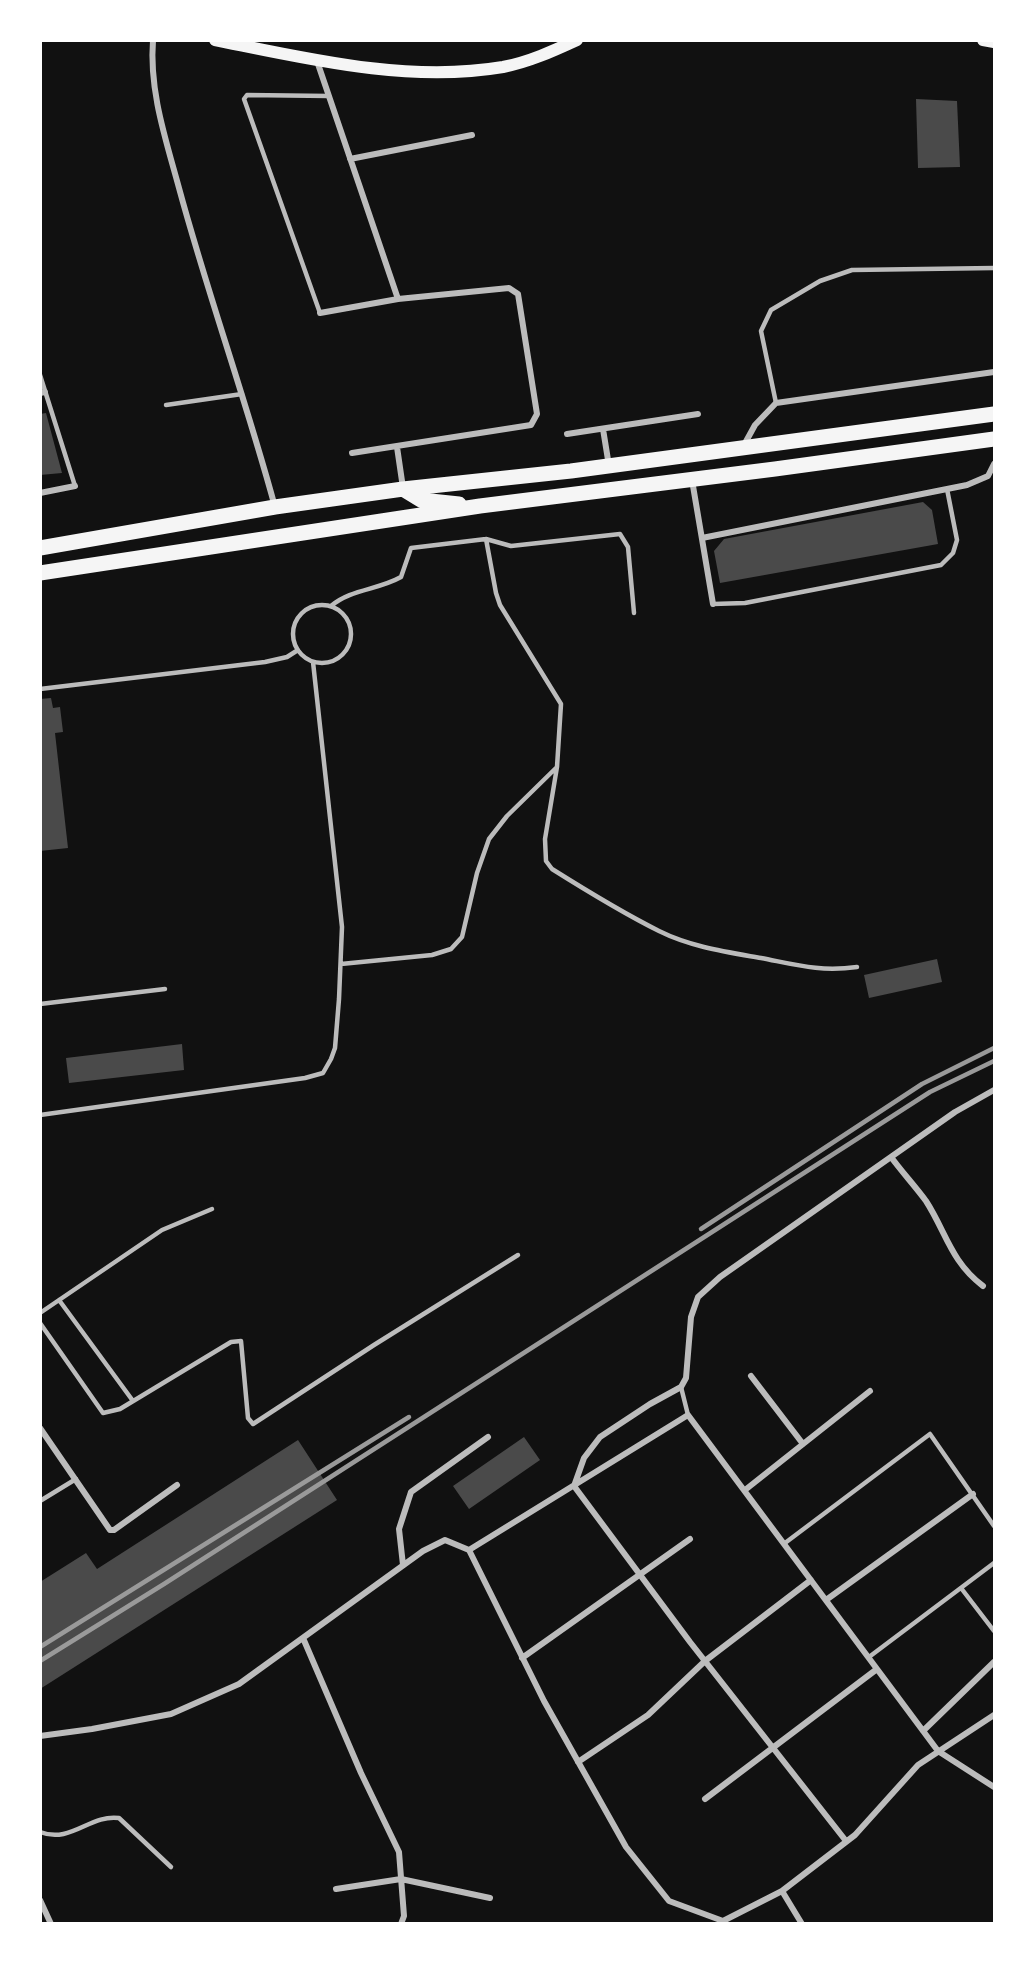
<!DOCTYPE html>
<style>
body{margin:0}
#map{position:relative;width:1035px;height:1964px;overflow:hidden;background:#111;font-family:Barlow,sans-serif}
canvas{display:block}
.frame{position:absolute;inset:0;border:42px solid #fff;pointer-events:none}
</style>
<div id="map">
<canvas width="1035" height="1964"></canvas>
<div class="frame"></div>
</div>
<script>
const g = document.querySelector('canvas').getContext('2d');
g.lineJoin = 'round';
function fill(path, color) {
  g.fillStyle = color;
  g.fill(path, 'evenodd');
}
function trace(path, color, width, dash) {
  g.strokeStyle = color;
  g.lineWidth = width;
  g.lineCap = dash ? 'butt' : 'round';
  g.setLineDash(dash || []);
  g.stroke(path);
}
fill(new Path2D(`
 M916,99l41,2 3,66 -42,1z
 M46,413l16,60 -22,2v-61z
 M923,502l9,8 6,34 -218,39 -6,-32 10,-12z
 M51,698l2,10 7,-1 3,25 -8,1 13,115 -28,3v-152z
 M937,959l5,23 -73,16 -5,-23z
 M182,1044l2,26 -115,13 -3,-25z
 M524,1437l16,23 -71,49 -16,-23z
 M298,1440l39,60 -297,189v-107l46,-29 11,16z`), '#4a4a4a');
trace(new Path2D(`
 M320,313l-76,-214 3,-4 82,1
 M40,375l35,111
 M776,403l-15,-72 10,-21 49,-29 32,-11 142,-2
 M166,405l76,-11
 M713,604l32,-1 196,-38 12,-12 4,-13 -10,-51
 M293 634a29 29 0 1 1 58 0a29 29 0 1 1-58 0Z
 M331,606c20,-17 47,-16 70,-29l10,-29 75,-9 25,7 109,-12 8,13 6,66
 M40,689l225,-27 22,-5 11,-7
 M557,767l-12,72 1,22 6,8c35,22 71,44 107,62 32,16 68,21 102,27 36,7 59,14 96,9
 M341,964l91,-9 19,-6 11,-12 15,-64 12,-34 18,-23 50,-49 4,-63 -61,-99 -4,-12 -10,-54
 M40,1004l125,-15
 M40,1115l265,-37 18,-5 8,-14 4,-11 4,-49 3,-72 -29,-265
 M59,1300l74,101
 M40,1313l122,-83 50,-21
 M40,1323l63,90 17,-4 111,-67 10,-1 7,77 5,6 121,-79 144,-90
 M681,1387l7,28
 M40,1501l36,-22
 M785,1543l145,-109 64,92
 M961,1588l33,43
 M869,1657l125,-94
 M40,1832c31,12 50,-18 79,-14l52,49`), '#bcbcbc', 4.5);
trace(new Path2D(`
 M153,40c-4,51 13,100 26,148 29,107 67,212 96,319
 M317,61l81,238
 M350,159l122,-24
 M320,313l78,-14 111,-11 9,6 19,120 -6,11 -179,28
 M40,393l5,-1
 M603,429l6,37
 M567,434l131,-20
 M744,445l11,-20 21,-22 218,-31
 M397,447l6,41
 M692,480l21,124
 M40,493l35,-7
 M702,538l265,-53 21,-9 6,-12
 M891,1157c11,15 24,29 35,44 20,31 25,61 57,85
 M751,1376l52,68
 M40,1428l70,102h4l63,-45
 M745,1490l125,-99
 M469,1550l219,-135 250,336 56,36
 M403,1565l-4,-36 12,-37 77,-55
 M826,1600l147,-106
 M303,1638l58,135 38,79 5,64 -3,8
 M522,1658l168,-119
 M923,1731l71,-69
 M40,1736l52,-7 79,-15 68,-30 184,-133 22,-11 24,10 75,151 82,146 43,54 54,20 59,-30 73,-56 63,-70 76,-50
 M578,1762l70,-47 57,-54 106,-81
 M705,1799l172,-130
 M846,1841l-156,-199 -116,-156 10,-28 16,-21 50,-33 31,-17 5,-9 5,-61 7,-20 22,-20 235,-165 39,-22
 M336,1889l65,-10 89,19
 M782,1891l20,33
 M40,1900l11,24`), '#bcbcbc', 6);
trace(new Path2D(`
 M215,40c94,19 193,43 288,27 26,-5 50,-16 74,-27
 M983,40l11,2`), '#f5f5f5', 12);
trace(new Path2D(`
 M403,489l18,11 38,4
 M40,548l235,-41 128,-18 168,-18 423,-57
 M40,573l440,-67 295,-37 219,-30`), '#f5f5f5', 15);
trace(new Path2D(`
 M701,1229l221,-145 72,-36
 M40,1647l369,-230
 M40,1661l124,-77 766,-492 64,-31`), '#9a9a9a', 4.5);
</script>
